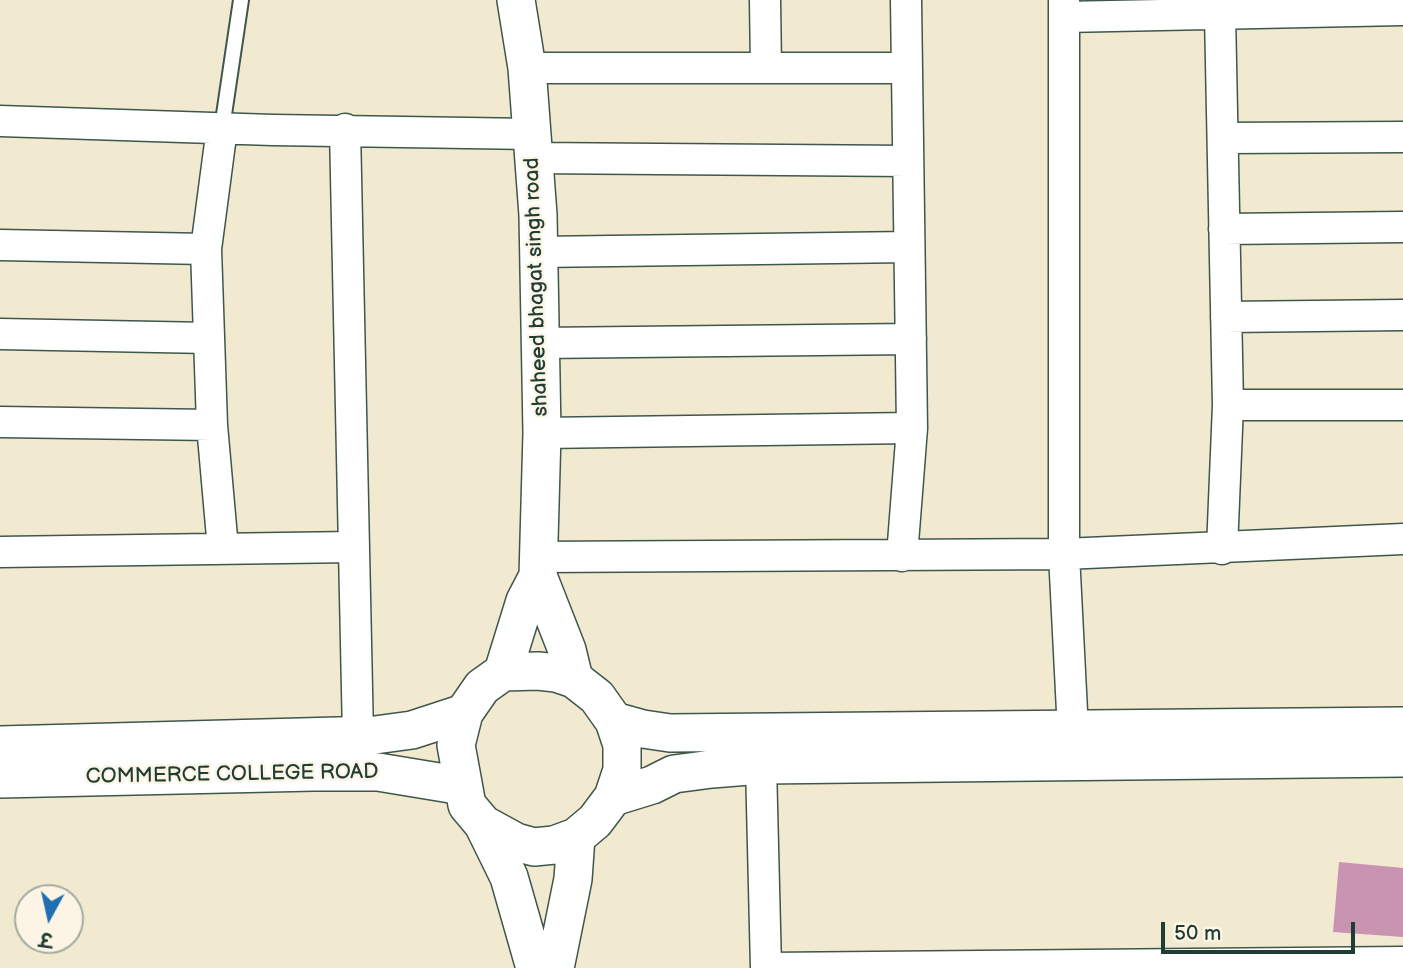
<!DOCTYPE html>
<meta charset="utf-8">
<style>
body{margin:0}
#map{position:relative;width:1403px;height:968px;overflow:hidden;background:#f1ead0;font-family:"Balsamiq Sans","Playpen Sans Deva",sans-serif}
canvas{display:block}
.north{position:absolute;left:14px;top:884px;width:70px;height:70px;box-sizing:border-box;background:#fcf5e5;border:2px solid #a4ab9e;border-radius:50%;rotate:188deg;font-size:19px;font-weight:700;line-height:28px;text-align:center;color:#1f3d34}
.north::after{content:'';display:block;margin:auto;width:24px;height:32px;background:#1f6fb2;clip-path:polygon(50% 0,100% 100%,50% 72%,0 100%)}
.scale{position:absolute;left:1161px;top:922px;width:194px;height:32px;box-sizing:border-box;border:4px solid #1f3d34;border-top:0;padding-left:9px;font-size:21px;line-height:24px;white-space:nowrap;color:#1f3d34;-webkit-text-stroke:5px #fcf5e5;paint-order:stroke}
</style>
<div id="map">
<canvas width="1403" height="968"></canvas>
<div class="north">उ</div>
<div class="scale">50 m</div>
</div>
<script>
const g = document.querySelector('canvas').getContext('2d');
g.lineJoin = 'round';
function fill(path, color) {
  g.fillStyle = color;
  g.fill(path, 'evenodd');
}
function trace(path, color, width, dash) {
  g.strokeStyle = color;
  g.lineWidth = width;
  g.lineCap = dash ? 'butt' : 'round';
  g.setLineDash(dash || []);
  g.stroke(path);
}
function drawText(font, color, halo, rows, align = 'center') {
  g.font = font + ' "Balsamiq Sans",sans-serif';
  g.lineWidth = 5;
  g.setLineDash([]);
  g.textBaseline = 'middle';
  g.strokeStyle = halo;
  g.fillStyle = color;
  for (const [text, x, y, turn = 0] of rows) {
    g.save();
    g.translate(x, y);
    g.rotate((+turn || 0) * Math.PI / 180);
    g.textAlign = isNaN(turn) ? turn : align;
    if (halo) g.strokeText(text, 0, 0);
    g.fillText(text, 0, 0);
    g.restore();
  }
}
fill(new Path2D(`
 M1339,862l64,6v69l-70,-5z`), '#c994b1');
const service = new Path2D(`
 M222,128l19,-128`);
const minor = new Path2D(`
 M765,0l1,68
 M1064,0v554l10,197
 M1220,14l8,391 -6,144
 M1064,17l339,-7
 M527,68h380
 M0,121l273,9 259,4
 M222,128l-16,121 6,176 11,124
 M345,129l13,607
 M1223,138l180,-1
 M534,158l374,3
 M1224,229l179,-2
 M0,245l206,4
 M538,252l371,-5
 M1226,317l177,-2
 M0,334l209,4
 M540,343l371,-4
 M1228,405h175
 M0,422l212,3
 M542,433l370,-5
 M0,552l353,-5
 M902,556l10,-128 -6,-428
 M538,557l526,-3 339,-15
 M761,765l5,203
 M769,968l634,-6`);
const tertiary = new Path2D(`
 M538,576l29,74 7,29
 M538,671l18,2 18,6 23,18 17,24 8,24v25l-9,27 -18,24 -19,16 -22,8 -20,2 -18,-5 -33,-18 -16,-19 -11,-60 8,-32 18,-26 21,-15z
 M503,672l22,-71 13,-25 4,-143 -4,-218 -11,-147 -11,-68
 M614,721l29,8 27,4 733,-7
 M0,745l375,-10 37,-5 52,-17
 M0,779l314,-7h64l85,14
 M613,797l39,-12 22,-11 38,-5 49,-4 642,-7
 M483,824l26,53 26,91
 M555,968l18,-89 3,-42`);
trace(service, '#3e574b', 18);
trace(minor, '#3e574b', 33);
trace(tertiary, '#3e574b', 40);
trace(service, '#fff', 14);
trace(minor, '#fff', 30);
trace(tertiary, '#fff', 37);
drawText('21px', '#1f3d34', '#fcf5e5', [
 ["shaheed bhagat singh road",537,287,-92],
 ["COMMERCE COLLEGE ROAD",232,775,-1]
]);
</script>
